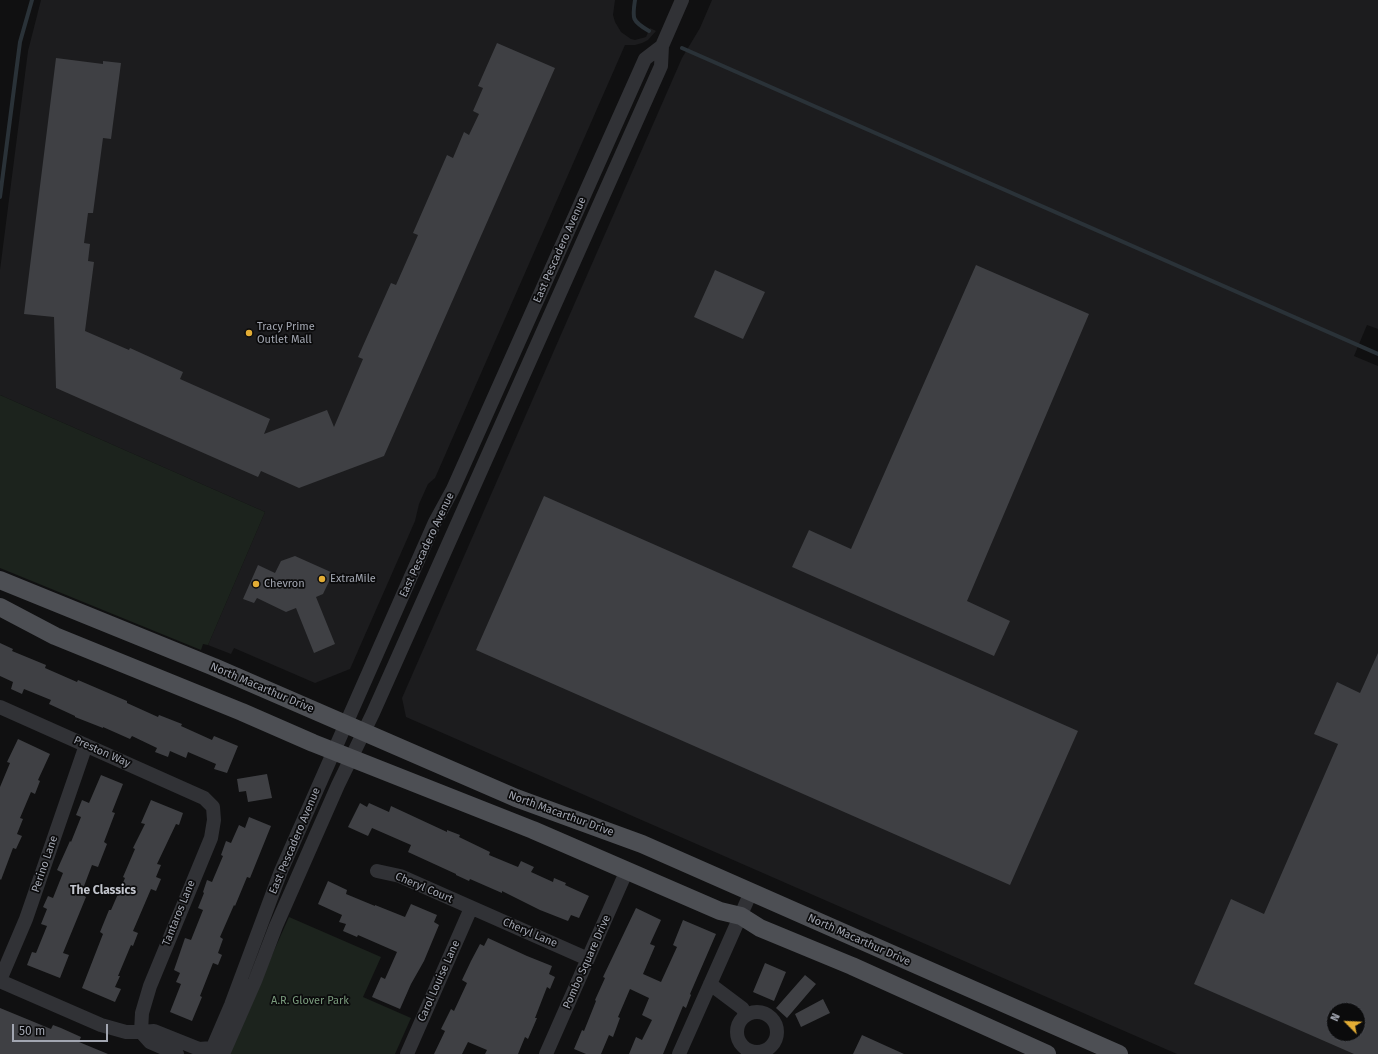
<!DOCTYPE html>
<style>
body{margin:0}
#map{position:relative;width:1378px;height:1054px;overflow:hidden;background:#101011;font-family:"Fira Sans",sans-serif}
canvas{display:block}
.north{position:absolute;left:1326px;top:1002px;width:40px;height:40px;box-sizing:border-box;background:#0b0b0c;border:1px solid #47494e;border-radius:50%;rotate:294deg;font-size:11px;font-weight:700;line-height:16px;text-align:center;color:#a2a6b1}
.north::after{content:'';display:block;margin:auto;width:14px;height:18px;background:#e3ad35;clip-path:polygon(50% 0,100% 100%,50% 72%,0 100%)}
.scale{position:absolute;left:12px;top:1024px;width:96px;height:18px;box-sizing:border-box;border:2px solid #a2a6b1;border-top:0;padding-left:5px;font-size:12px;line-height:14px;white-space:nowrap;color:#a2a6b1;-webkit-text-stroke:3px #0b0b0c;paint-order:stroke}
</style>
<div id="map">
<canvas width="1378" height="1054"></canvas>
<div class="north">N</div>
<div class="scale">50 m</div>
</div>
<script>
const g = document.querySelector('canvas').getContext('2d');
g.lineJoin = 'round';
function fill(path, color) {
  g.fillStyle = color;
  g.fill(path, 'evenodd');
}
function trace(path, color, width, dash) {
  g.strokeStyle = color;
  g.lineWidth = width;
  g.lineCap = dash ? 'butt' : 'round';
  g.setLineDash(dash || []);
  g.stroke(path);
}
function drawText(font, color, halo, rows, align = 'center') {
  g.font = font + ' "Fira Sans",sans-serif';
  g.lineWidth = 3.5;
  g.setLineDash([]);
  g.textBaseline = 'middle';
  g.strokeStyle = halo;
  g.fillStyle = color;
  for (const [text, x, y, turn = 0] of rows) {
    g.save();
    g.translate(x, y);
    g.rotate((+turn || 0) * Math.PI / 180);
    g.textAlign = isNaN(turn) ? turn : align;
    if (halo) g.strokeText(text, 0, 0);
    g.fillText(text, 0, 0);
    g.restore();
  }
}
fill(new Path2D(`
 M41,0h574l-2,15 2,7 6,10 10,7 4,1 11,-3 4,-9 6,3 -8,9 -6,3 -7,2h-10l-190,433 -7,6 -9,20 -4,17 -65,148 -35,14 -81,-35 -3,6 -23,-9 57,-133 -265,-117v-125l28,-219z
 M712,0h666v329l-11,-4 -13,31 24,10v688h-201l-771,-337 -4,-19 280,-640 18,-30zM1334,1010h24v24h-24z`), '#1c1c1e');
fill(new Path2D(`
 M0,395l265,117 -57,133 -5,-1 -2,6 -201,-82z
 M289,917l92,40 -18,40 48,21 -16,36h-167z`), '#1c231d');
trace(new Path2D(`
 M635,0c-3,19 -3,21 14,31
 M682,48l696,306
 M0,197l20,-155 12,-42`), '#2a3238', 4);
fill(new Path2D(`
 M497,43l58,25 -171,388 -85,32 -38,-17 -3,6 -202,-89 -2,-71 -30,-3 32,-256 47,6v-3l18,2 -10,76 -8,-1 -10,75h-5l-4,30 6,1 -2,17 6,1 -9,69 44,19 1,-2 53,24 -3,7 90,40 -6,15 63,-24 7,17 29,-68 -5,-2 33,-74 5,2 22,-50 -5,-2 34,-78 6,3 11,-26 5,3 10,-21 -6,-3 10,-23 -5,-2z
 M976,265l113,49 -122,287 43,20 -16,35 -202,-89 17,-37 42,19z
 M715,270l50,22 -22,47 -49,-22z
 M544,496l534,235 -68,154 -534,-235z
 M295,556l38,17 -10,21 -7,3 19,47 -21,9 -18,-45 -10,4 -29,-14 -3,5 -11,-4 15,-34 17,8 6,-12z
 M0,643l13,6 -1,2 34,14 -1,3 32,14 1,-2 49,21v2l31,14 1,-2 23,9 -1,2 31,14 2,-4 24,10 -11,27 -13,-4 2,-5 -28,-12 -2,6 -16,-7 -2,6 -13,-5 2,-4 -25,-12 -2,3 -27,-12v1l-28,-11v-1l-26,-12 2,-4 -27,-11 -2,5 -11,-5 2,-7 -13,-6z
 M1378,653v401h-24l-160,-70 37,-85 33,15 74,-170 -24,-10 23,-52 23,11zM1334,1010h24v24h-24z
 M18,739l32,15 -12,26 2,1 -5,13 -4,-2 -11,26 3,1 -6,15 5,2 -6,13 -3,-1 -12,32 -1,-1v-92l10,-24 -3,-1z
 M267,774l5,24 -24,4 -2,-11 -7,1 -2,-13z
 M101,775l22,9 -11,28 3,1 -11,29 3,2 -9,23 -6,-2 -11,29 5,3 -23,56 6,2 -9,23 -33,-13 5,-13 4,1 11,-27 -6,-2 6,-15 -4,-2 5,-11 5,2 10,-25 -6,-3 13,-29 1,1 10,-25 -5,-2 6,-15 7,3z
 M151,800l32,13 -4,12 -3,-1 -19,40 4,1 -5,12 5,2 -5,12 -5,-2 -18,42 5,2 -5,13 -2,-1 -13,31h2l-5,11 6,2 -6,13 -33,-14 21,-54 -3,-2 9,-22h2l14,-32 -2,-1 12,-28 -2,-1 12,-24 -4,-1z
 M360,803l7,4 2,-4 20,9 2,-6 56,26v-2l13,5 -1,2 31,15 -1,3 29,12 3,-6 13,6 -3,5 22,10 1,-4 12,5 -1,2 24,11 -10,22 -8,-3 -3,6 -28,-11 -38,-19v2l-32,-14 -1,2 -13,-6v-1l-48,-22 3,-7 -39,-17 -4,8 -20,-9z
 M249,817l22,9 -21,52 -3,-1 -12,29 -1,-1 -14,32 3,2 -5,14 4,2 -4,10 -5,-2 -13,33 2,1 -10,24 -22,-9 11,-28 -5,-2 4,-9 -6,-3 11,-32 6,2 12,-30 -5,-2 6,-15 -1,-1 4,-12 5,2 11,-26 -2,-1 5,-14 5,2 8,-18 6,3z
 M328,881l19,9 -1,4 29,12v-1l30,12 6,-13 26,11 -3,7 5,3 -15,36 -13,23 -11,25 -28,-12 9,-20 4,2 12,-27 -39,-17 -1,2 -14,-6 3,-7 -7,-2 3,-7 -24,-11z
 M636,908l25,12 -11,24 5,2 -12,28 18,8 16,-35 -4,-2 10,-25 33,14 -26,60 1,1 -5,13 -3,-2 -20,48h-34l7,-17 6,3 10,-20 -10,-5 7,-17 -19,-9 -12,28 2,1 -7,19 -4,-2 -8,19h-15l-12,-5 8,-19 2,1 12,-30 -1,-1 10,-22 -2,-1z
 M488,938l39,18 25,10 -3,8 6,3 -5,12 -3,-2 -12,31h2l-9,21 -3,-2 -7,17h-33l2,-4 -19,-8 -6,12h-28l11,-23 -4,-2 10,-20 3,2 13,-28 -5,-3 9,-19 9,-17 4,2z
 M765,963l21,9 -12,29 -21,-9z
 M805,975l11,9 -29,34 -11,-10z
 M823,999l7,14 -29,14 -6,-13z
 M0,1008l51,21 2,-4 8,3 20,9 -2,5 29,12h-108z
 M862,1035l42,19h-51z`), '#3f4044');
trace(new Path2D(`
 M0,707l204,91 9,9 1,13 -3,18 -61,148 -8,27 -1,19
 M377,871l23,5 188,83
 M0,980l26,-61 60,-174
 M0,981l101,44 25,7h15l13,-1 45,18 13,-1
 M710,984l32,24 4,6
 M737 1032a20 20 0 1 1 40 0a20 20 0 1 1-40 0Z
 M141,1032l9,10 27,12
 M210,1054l21,-49 50,-134 154,-349 18,-33 192,-430 17,-13
 M223,1054l32,-73 21,-55 62,-141 35,-72 288,-647 1,-20 20,-46
 M407,1054l64,-146
 M546,1054l81,-184
 M679,1054l72,-162`), '#313236', 14);
trace(new Path2D(`
 M0,580l214,87 302,131 126,46 477,210
 M0,607l55,29 187,76 71,31 220,87 187,81 21,5 19,12 92,38 195,88`), '#4d4f54', 18);
for (const [x, y, r, color] of [
 [249,333,4,"#e3ad35"],
 [322,579,4,"#e3ad35"],
 [256,584,4,"#e3ad35"]
]) {
  const dot = new Path2D();
  dot.arc(x, y, r, 0, 2 * Math.PI);
  g.fillStyle = color;
  g.fill(dot);
  trace(dot, '#0b0b0c', 1.5);
}
drawText('11px', '#a2a6b1', '#0b0b0c', [
 ["East Pescadero Avenue",560,250,-66],
 ["East Pescadero Avenue",427,545,-65],
 ["North Macarthur Drive",262,688,23],
 ["Preston Way",102,752,24],
 ["North Macarthur Drive",561,814,20],
 ["East Pescadero Avenue",295,841,-67],
 ["Perino Lane",45,864,-71],
 ["Cheryl Court",424,888,23],
 ["Tantaros Lane",179,913,-68],
 ["Cheryl Lane",530,933,23],
 ["North Macarthur Drive",859,940,24],
 ["Pombo Square Drive",587,962,-66],
 ["Carol Louise Lane",439,981,-66]
]);
drawText('11px', '#a2a6b1', '#0b0b0c', [
 ["Tracy Prime",257,327],
 ["Outlet Mall",257,340],
 ["ExtraMile",330,579],
 ["Chevron",264,584]
], 'left');
drawText('11px', '#7a9b7d', '#0b0b0c', [
 ["A.R. Glover Park",310,1001]
]);
drawText('bold 12px', '#c2c5cd', '#0b0b0c', [
 ["The Classics",103,891]
]);
</script>
